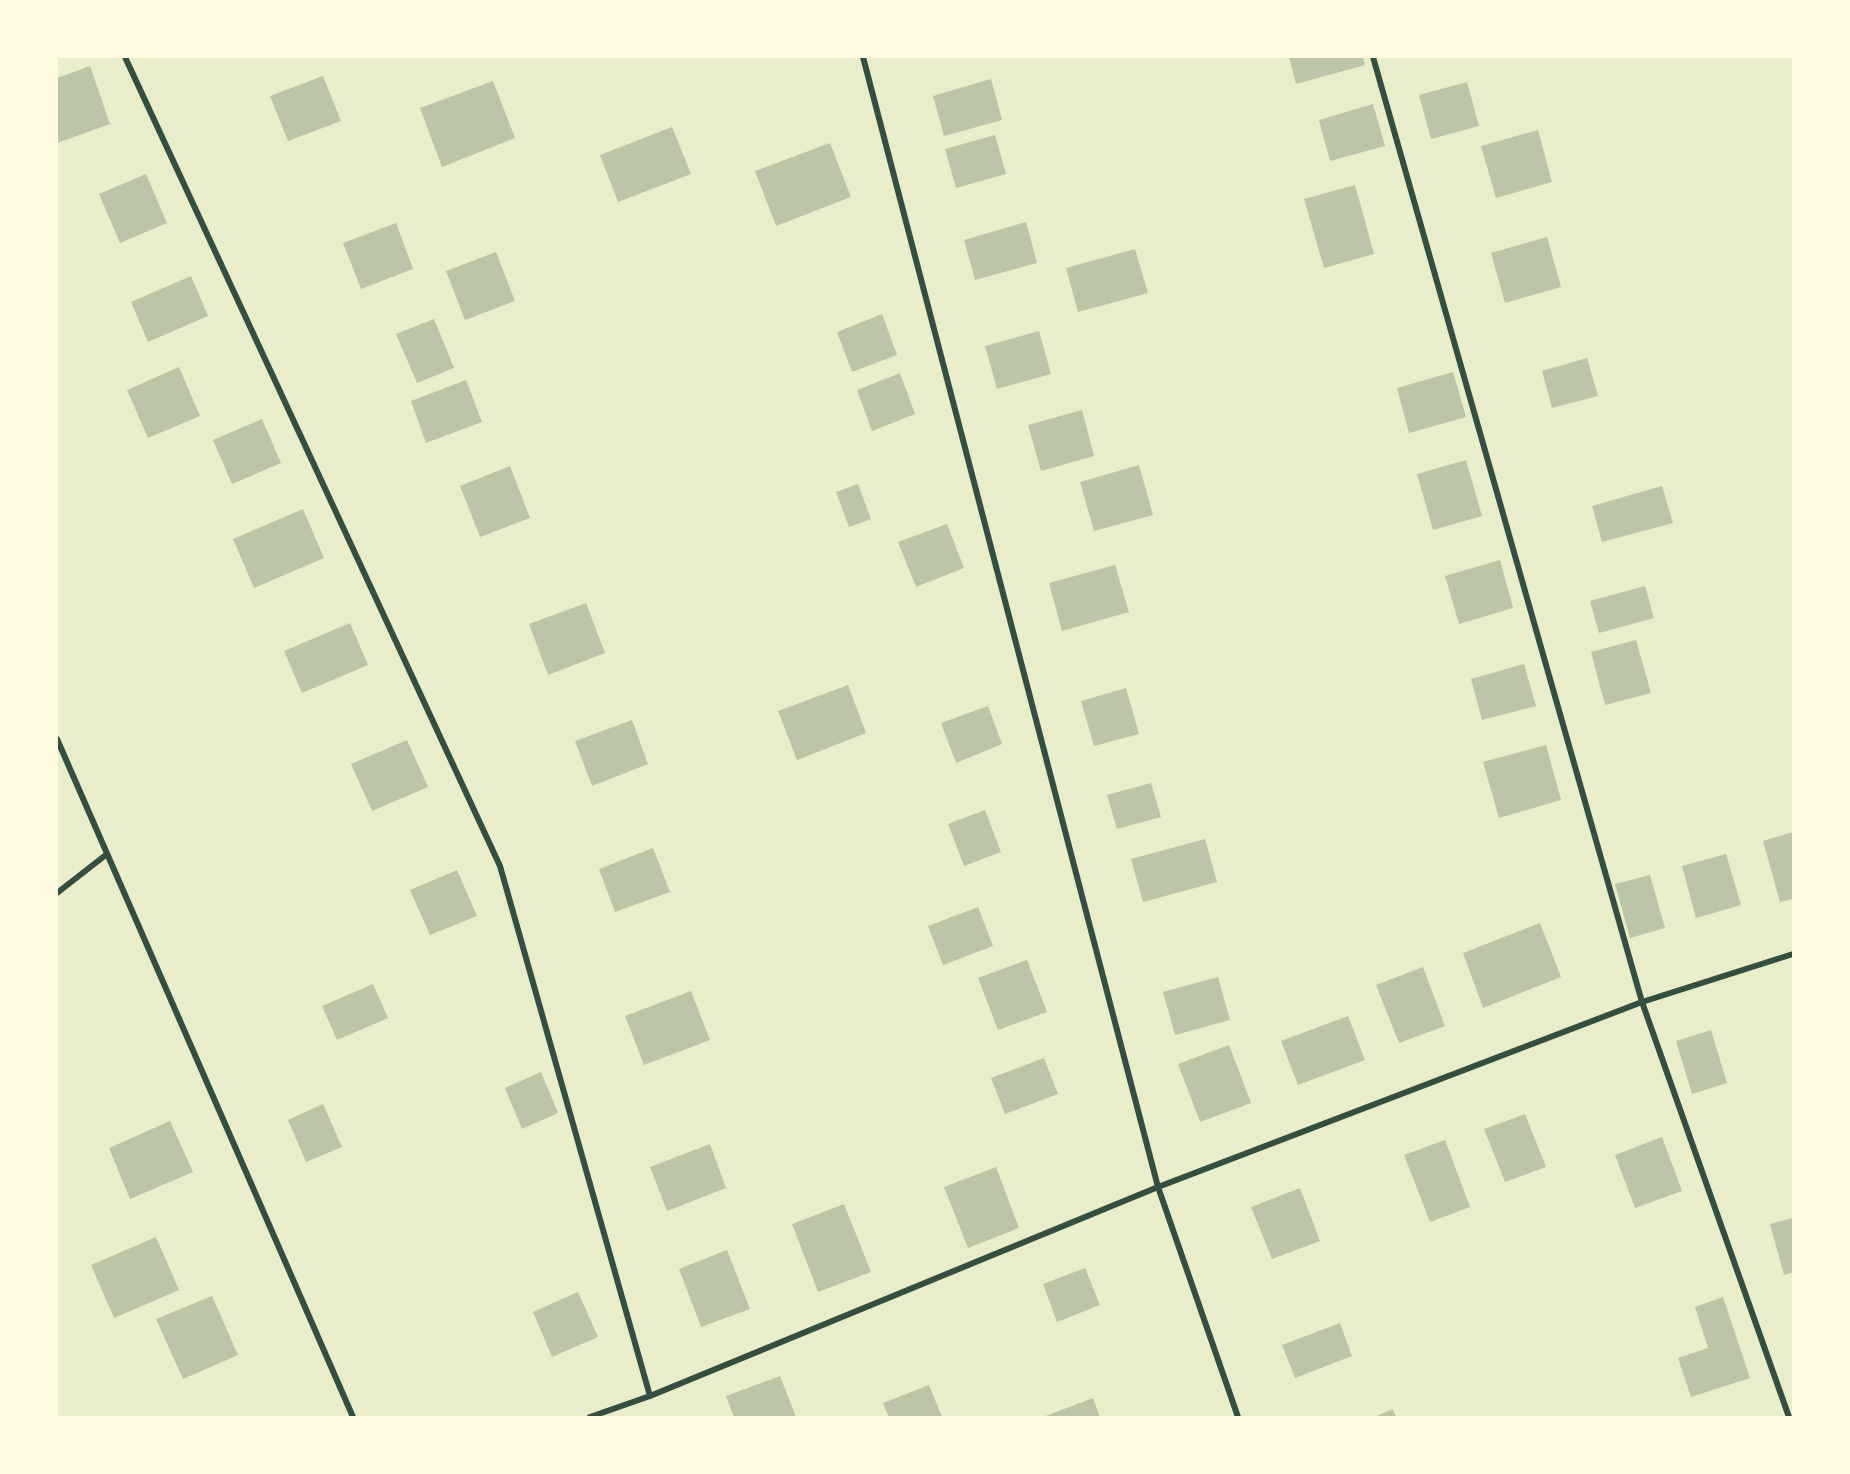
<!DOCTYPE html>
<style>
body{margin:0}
#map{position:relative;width:1850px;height:1474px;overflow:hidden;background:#e9edc9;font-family:"Work Sans",sans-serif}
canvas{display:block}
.frame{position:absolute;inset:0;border:58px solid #fefae0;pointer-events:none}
</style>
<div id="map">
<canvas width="1850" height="1474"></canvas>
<div class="frame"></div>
</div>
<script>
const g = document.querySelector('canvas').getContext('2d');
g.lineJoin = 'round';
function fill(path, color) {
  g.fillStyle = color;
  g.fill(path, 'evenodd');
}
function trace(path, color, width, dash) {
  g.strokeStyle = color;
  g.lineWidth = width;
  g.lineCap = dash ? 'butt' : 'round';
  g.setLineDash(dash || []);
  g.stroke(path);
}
fill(new Path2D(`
 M1289,57h74l2,8 -69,19z
 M90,66l20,58 -53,19v-65z
 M323,76l18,45 -53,20 -18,-45z
 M991,79l11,41 -58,16 -11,-40z
 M493,81l22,57 -73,29 -22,-59z
 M1467,82l12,44 -48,13 -12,-44z
 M1373,104l12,42 -55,15 -11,-41z
 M672,127l19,47 -73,28 -18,-47z
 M1538,130l14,52 -56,16 -15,-52z
 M995,135l11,39 -50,14 -11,-39z
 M830,143l21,54 -75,29 -21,-55z
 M146,174l21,49 -47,20 -21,-49z
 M1355,185l19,69 -50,14 -20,-69z
 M1026,222l11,41 -62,17 -11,-40z
 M396,223l17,46 -52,20 -18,-46z
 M1547,237l14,50 -56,16 -14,-50z
 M1135,249l13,44 -70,19 -12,-44z
 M496,252l19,49 -50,19 -19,-49z
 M191,276l17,40 -60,26 -17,-40z
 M882,314l15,41 -45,17 -15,-40z
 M434,319l20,49 -37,15 -21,-49z
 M1039,331l12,43 -54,15 -12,-43z
 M1587,358l11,38 -46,12 -10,-37z
 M179,367l21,49 -52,22 -21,-48z
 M1453,372l13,45 -57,16 -12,-45z
 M900,373l15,41 -43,17 -15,-41z
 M466,380l16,42 -56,21 -15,-42z
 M1082,410l12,46 -53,15 -13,-46z
 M262,419l19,44 -49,21 -19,-44z
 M1466,460l16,56 -49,14 -16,-56z
 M1139,465l14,50 -59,16 -14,-49z
 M510,466l20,52 -50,19 -20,-51z
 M858,484l13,35 -22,8 -13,-35z
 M1662,486l11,37 -71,19 -10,-36z
 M303,509l21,49 -70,30 -21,-49z
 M947,524l17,44 -48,19 -18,-45z
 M1500,560l13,48 -54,16 -14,-48z
 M1115,565l14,47 -67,19 -13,-48z
 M1645,586l9,32 -55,15 -9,-32z
 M586,603l19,50 -57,22 -19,-51z
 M350,623l18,42 -66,28 -18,-42z
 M1636,640l15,53 -46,12 -14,-53z
 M1524,664l12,42 -54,14 -11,-41z
 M848,685l18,48 -69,27 -19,-49z
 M1126,688l13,46 -45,12 -13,-45z
 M988,706l14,38 -46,19 -15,-40z
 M632,720l16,44 -56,22 -17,-45z
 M407,740l21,47 -56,24 -21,-47z
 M1546,745l15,55 -62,18 -16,-56z
 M1151,783l10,34 -44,12 -10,-34z
 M985,810l16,42 -37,14 -16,-42z
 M1793,832v67l-13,3 -17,-61z
 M1205,839l12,43 -74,20 -12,-43z
 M653,848l17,44 -55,20 -16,-43z
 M1726,854l15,51 -45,13 -14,-52z
 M457,870l20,46 -47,19 -20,-45z
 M1650,875l15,53 -35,10 -15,-54z
 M978,907l15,39 -50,19 -15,-39z
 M1540,923l21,54 -78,31 -20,-55z
 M1027,960l20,52 -49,18 -20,-52z
 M1423,967l22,59 -46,17 -23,-58z
 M1218,977l12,43 -55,15 -12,-43z
 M373,984l15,34 -51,22 -15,-34z
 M691,991l19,49 -66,25 -19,-49z
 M1348,1016l17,44 -67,25 -17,-44z
 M1711,1030l16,53 -35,11 -16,-53z
 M1229,1045l22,58 -51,19 -22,-58z
 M1044,1058l14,36 -53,20 -14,-36z
 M541,1072l17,41 -36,16 -17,-41z
 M323,1104l19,43 -36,15 -18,-42z
 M1525,1114l21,53 -41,15 -21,-53z
 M170,1121l23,51 -63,27 -21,-51z
 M1662,1137l20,54 -47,17 -20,-53z
 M1445,1140l25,67 -40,15 -26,-67z
 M710,1144l16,44 -59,23 -17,-44z
 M996,1167l23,61 -51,20 -24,-61z
 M1300,1188l20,53 -48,18 -21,-52z
 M844,1204l27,68 -53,20 -26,-68z
 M1793,1218v54l-9,3 -14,-51z
 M156,1237l23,53 -65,28 -23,-53z
 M727,1250l23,59 -49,18 -22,-58z
 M1085,1268l15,37 -43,17 -14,-38z
 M578,1292l20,45 -46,20 -19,-45z
 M212,1296l26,59 -55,24 -27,-60z
 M1723,1297l27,81 -59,19 -13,-39 30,-10 -13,-41z
 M1340,1323l12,33 -57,22 -13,-33z
 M780,1376l16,41h-62l-8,-21z
 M929,1385l13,32h-53l-6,-14z
 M1093,1398l7,19h-57z
 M1393,1409l3,8h-22z`), '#bcc5a7');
trace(new Path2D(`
 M125,57l375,809 150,530
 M863,57l295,1130 80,230
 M1373,57l269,945 147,415
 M57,739l296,678
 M57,893l50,-39
 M590,1417l60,-21 508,-209 484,-185 151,-48`), '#344e41', 6);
</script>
